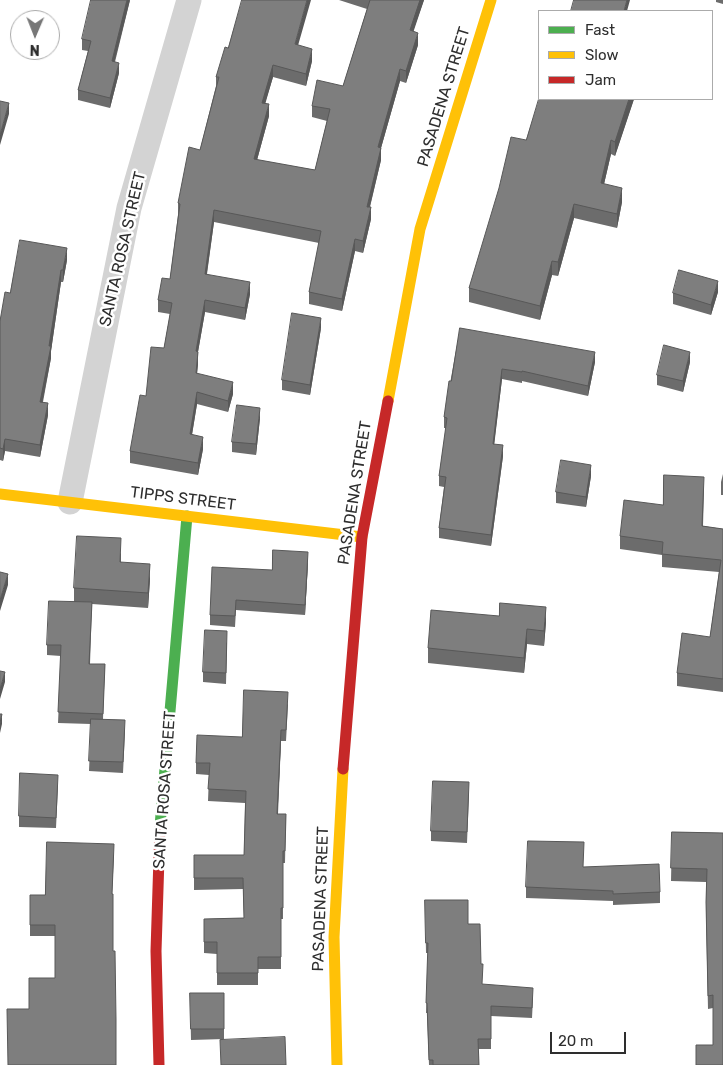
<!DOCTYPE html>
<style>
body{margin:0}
#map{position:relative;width:723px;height:1065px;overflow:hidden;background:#fff;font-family:Rubik,sans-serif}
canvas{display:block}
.legend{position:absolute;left:538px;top:10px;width:175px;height:90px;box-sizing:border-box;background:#fff;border:1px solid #ababab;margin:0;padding:6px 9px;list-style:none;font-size:15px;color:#2e2e2e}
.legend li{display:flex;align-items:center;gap:10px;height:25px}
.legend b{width:25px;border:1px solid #ababab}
.north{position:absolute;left:10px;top:10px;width:50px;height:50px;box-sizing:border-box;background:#fff;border:1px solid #ababab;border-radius:50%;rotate:181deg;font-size:14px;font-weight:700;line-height:20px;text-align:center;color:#2e2e2e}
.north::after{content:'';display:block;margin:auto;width:18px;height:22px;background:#777;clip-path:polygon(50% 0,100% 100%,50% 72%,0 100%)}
.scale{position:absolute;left:550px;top:1032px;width:76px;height:22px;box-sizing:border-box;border:2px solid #2e2e2e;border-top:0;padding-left:6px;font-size:15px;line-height:18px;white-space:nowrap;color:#2e2e2e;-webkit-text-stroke:4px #fff;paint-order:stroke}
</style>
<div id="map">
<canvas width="723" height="1065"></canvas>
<ul class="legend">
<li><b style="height:6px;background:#4caf50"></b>Fast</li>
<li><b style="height:6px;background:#ffc107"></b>Slow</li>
<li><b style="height:6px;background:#c62828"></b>Jam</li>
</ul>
<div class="north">N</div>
<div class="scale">20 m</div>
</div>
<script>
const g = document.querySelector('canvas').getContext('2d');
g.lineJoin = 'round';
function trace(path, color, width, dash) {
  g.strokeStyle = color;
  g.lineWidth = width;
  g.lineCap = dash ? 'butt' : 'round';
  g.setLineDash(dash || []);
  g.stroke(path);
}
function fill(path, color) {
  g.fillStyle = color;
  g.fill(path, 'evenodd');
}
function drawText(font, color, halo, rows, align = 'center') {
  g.font = font + ' Rubik,sans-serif';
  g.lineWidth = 5;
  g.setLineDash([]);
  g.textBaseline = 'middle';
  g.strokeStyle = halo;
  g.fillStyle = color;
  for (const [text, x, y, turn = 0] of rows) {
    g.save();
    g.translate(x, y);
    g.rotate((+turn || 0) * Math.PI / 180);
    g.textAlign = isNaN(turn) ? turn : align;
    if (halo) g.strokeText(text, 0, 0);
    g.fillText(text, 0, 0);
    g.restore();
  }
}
trace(new Path2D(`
 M70,502l59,-294 60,-208`), '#d3d3d3', 25);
trace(new Path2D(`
 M160,826l27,-310`), '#4caf50', 11);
trace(new Path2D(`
 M388,401l32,-172 71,-229
 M0,494l362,43
 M337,1065l-3,-128 9,-168`), '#ffc107', 11);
trace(new Path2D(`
 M343,769l19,-232 26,-136
 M159,1065l-3,-114 4,-125`), '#c62828', 11);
fill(new Path2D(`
 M130,0l-15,62 4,11 -9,35 -32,-8v-10l10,-39 -6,-1v-11z
 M339,0h85l-11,31 5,14 -12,38 -6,-2 -19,67v12l-11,47 1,12 -8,34 -8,-2 -13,60 -33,-7v-12l10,-49 -105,-21 -7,52 43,20 -5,26 -40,-8 -7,40v12l-1,9 36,21 -5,18 -31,-8 -5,31 11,14 -5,26 -68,-12v-12l16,-55 18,-48 6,-34 -12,-2v-12l12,-21 8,-64v-12l22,-53 16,-64v-9l12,-29 70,-3 14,16 -6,25 -33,-9 -8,26 4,13 -12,44 58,10 12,-49 -15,-4v-11l31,-20 24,-77z
 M716,0h7v4l-7,-2z
 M634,99l-19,57 -4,-2 -7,30 18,18 -5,26 -43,-10 -16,58 -6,-1 -12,45 -71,-18v-14l57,-148z
 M67,260l-4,22h-2l-10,69v7l-8,44 5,13 -8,42 -35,-6 -2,10 -3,-1v-139l10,-28z
 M718,292l-7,23 -38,-11v-11z
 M321,328l-11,67 -28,-5v-10z
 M460,328l135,34 -7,34 -66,-15v2l-20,-4 -8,65 9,12 -12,90 -52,-8v-10l5,-41 -5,-1v-10l7,-48h-2v-11z
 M690,362l-7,30 -26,-7v-10z
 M260,418l-4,37 -24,-3v-10z
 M723,474v21h-2v-13z
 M591,476l-5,31 -30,-4v-11z
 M704,490l-1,36 20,3v163l-46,-6v-13l33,-36 9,-65 -57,-5v-12l-42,-6v-13l43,-31z
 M121,553v9l29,17 -2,29 -56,-4 -2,60h15l-2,55 22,12 -2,42 -34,-2 2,-47 -33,-1 3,-67 -14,-1v-10l27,-43v-14z
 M308,563l-3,52 -69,-5 -1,17 -25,-2v-10l62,-45z
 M546,622l-2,24 -17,-2 -3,29 -96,-10v-15z
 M227,642l-1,42 -23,-2v-10z
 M288,704l-2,37h-5l-3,73h8l-1,49h-2v56h-2v50h-23v16h-41v-31l-13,-1v-34l40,-1 -1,-29 -49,1v-35h50l1,-52 -37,-2 1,-26 -13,-1v-11l46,-26z
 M58,785l-2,43 -37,-1v-11z
 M469,793l-2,50 -36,-2v-10z
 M672,832l51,1 -10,212v-37l-5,1 -2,-94v-33l-35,-1z
 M114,855l-2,39 1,57 3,114h-108l21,-56 26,-31v-42h-25v-41h15z
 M583,867l77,25v11l-47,2v-4l-87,-3v-11z
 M425,900l43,24 14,61 51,13 -1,20 -41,-2v33h-13l1,16h-50l-2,-52h-1l2,-60h-2z
 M190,993h34v46l-33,1z`), '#6c6c6c');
fill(new Path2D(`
 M127,0h3l-18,71v-10z
 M307,0h4l-16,56v-12z
 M420,0h4l-14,42v-12z
 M627,0h3l-3,11h-3z
 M418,33v12l-12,38v-12z
 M312,49v12l-6,25v-12z
 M119,63v10l-9,35v-10z
 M273,65v12l-11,38v-12z
 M400,69v12l-19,67v12l-14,58v-11l11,-60z
 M629,99h5l-19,57v-14z
 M9,103v11l-9,31v-10z
 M269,104v12l-15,55v-12z
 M611,140v14l-10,43v-14z
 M622,188v14l-5,26v-14z
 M574,204v14l-16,58v-14z
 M371,207v12l-8,34v-12z
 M214,210v12l-9,64v-12z
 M355,239v12l-13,60v-12z
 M67,248v12l-4,22v-12z
 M552,261v14l-12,45v-14z
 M61,270v12l-10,69v7l-11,56v-12z
 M718,281v11l-7,23v-10z
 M250,282v12l-5,26v-12z
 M205,300v12l-9,51v-12z
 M321,318v10l-11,67v-10z
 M198,352v12l-2,20v-11z
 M595,352v10l-7,34v-10z
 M690,352v10l-7,30v-11z
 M502,369v10l-9,76v-11z
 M233,382v12l-5,18v-11z
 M197,392v12l-7,42v-12z
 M48,403v12l-8,42v-12z
 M260,408v10l-4,37v-11z
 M203,437v12l-5,26v-12z
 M5,439v12l-2,10v-12z
 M503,445v11l-12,90v-11z
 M591,465v11l-5,31v-10z
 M308,552v11l-3,52v-10z
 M150,564v15l-2,29v-15z
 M8,574v11l-8,26v-11z
 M546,607v15l-2,24v-15z
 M527,629v15l-3,29v-15z
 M5,672v10l-5,17v-10z
 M2,714v10l-2,9v-10z
 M281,730v11l-4,84v-11z`), '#585858');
const building = new Path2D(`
 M91,0h36l-15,61 7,2 -9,35 -32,-8 13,-49 -9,-2z
 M242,0h65l-12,44 17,5 -6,25 -33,-9 -11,38 7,1 -15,55 61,11 15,-61 -18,-3 5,-26 26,6 27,-86h50l-10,30 8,3 -12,38 -6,-2 -22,78 3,1 -14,59h4l-8,34 -8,-2 -13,60 -33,-7 12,-61 -107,-21 -9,64 45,8 -5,26 -40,-8 -9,51 2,1 -2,21 37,9 -5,19 -31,-9 -7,42 13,3 -5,26 -68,-12 10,-56 6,1 5,-49 13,1 8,-45 -14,-3 4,-22 8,1 10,-75 -2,-1 11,-56 11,3 19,-73h-3l9,-30 3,1z
 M574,0h53l-3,11h-53z
 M539,99h90l-14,43 -4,-2 -10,43 21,5 -5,26 -43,-10 -16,58 -6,-1 -12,45 -71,-18 30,-100 12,-51 15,3z
 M0,101l9,2 -9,32z
 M20,240l47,8 -4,22h-2l-12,76h2l-11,56 8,1 -8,42 -35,-6 -2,10 -3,-1v-127l5,-29 5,1z
 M679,270l39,11 -7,24 -38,-12z
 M292,313l29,5 -11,67 -28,-5z
 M460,328l135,24 -7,34 -66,-15v1l-20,-3 -9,75 10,1 -12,90 -52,-7 7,-51 -7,-1 8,-58 -3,-1 5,-36h2z
 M664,345l26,7 -7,29 -26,-6z
 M237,405l23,3 -4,36 -24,-2z
 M561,460l30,5 -5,32 -30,-5z
 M664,475l40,2 -2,49 21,3v150l-46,-6 5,-40 28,4 11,-77 -59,-6 1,-12 -43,-6 4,-36 39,5z
 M77,536l44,2 -1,24 30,2 -2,29 -74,-5z
 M273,550l35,2 -3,53 -69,-5 -1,16 -25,-1 2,-48 60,3z
 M0,572l8,2 -8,26z
 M49,601l43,1 -3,62h16l-2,50 -45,-2 3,-67h-14z
 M500,603l46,4 -2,24 -17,-2 -3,29 -96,-10 3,-38 68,6z
 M205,630l22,1 -1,42 -23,-1z
 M0,671l5,1 -5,17z
 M244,690l44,2 -2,38h-5l-4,84h9l-1,37h-2v57h-2v49h-23v16h-41v-31h-13v-23l40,-1 -1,-40h-49v-23h50l2,-64 -38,-2 2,-26h-14l1,-28 45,2z
 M0,714h2l-2,9z
 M91,719l34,1 -2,42 -34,-1z
 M20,773l38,2 -2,43 -37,-2z
 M433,781l36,1 -2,50 -36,-1z
 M672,832l51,1v232h-27v-20h17v-50l-5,1 -2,-94 1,-33 -36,-1z
 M528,841l56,1 -1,25 76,-3 1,28 -47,2v-3l-87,-4z
 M47,842l67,2 -2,50h1v57h2l1,68v46h-108l-1,-56h22v-31h26v-53h-25v-30h15z
 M425,900h43v24h12l1,40h2l-1,20 51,4 -1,20 -41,-2v33h-13l1,26h-46v-5h-4l-2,-57h-1l2,-60h-2z
 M190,993h34v36h-33z
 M285,1037l1,28h-65l-1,-25z`);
fill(building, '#7e7e7e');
trace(building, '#585858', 1);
drawText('16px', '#2e2e2e', '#fff', [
 ["PASADENA STREET",444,97,-73],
 ["SANTA ROSA STREET",123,249,-77],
 ["PASADENA STREET",355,493,-81],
 ["TIPPS STREET",183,499,7],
 ["SANTA ROSA STREET",165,790,-86],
 ["PASADENA STREET",321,899,-88]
]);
</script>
